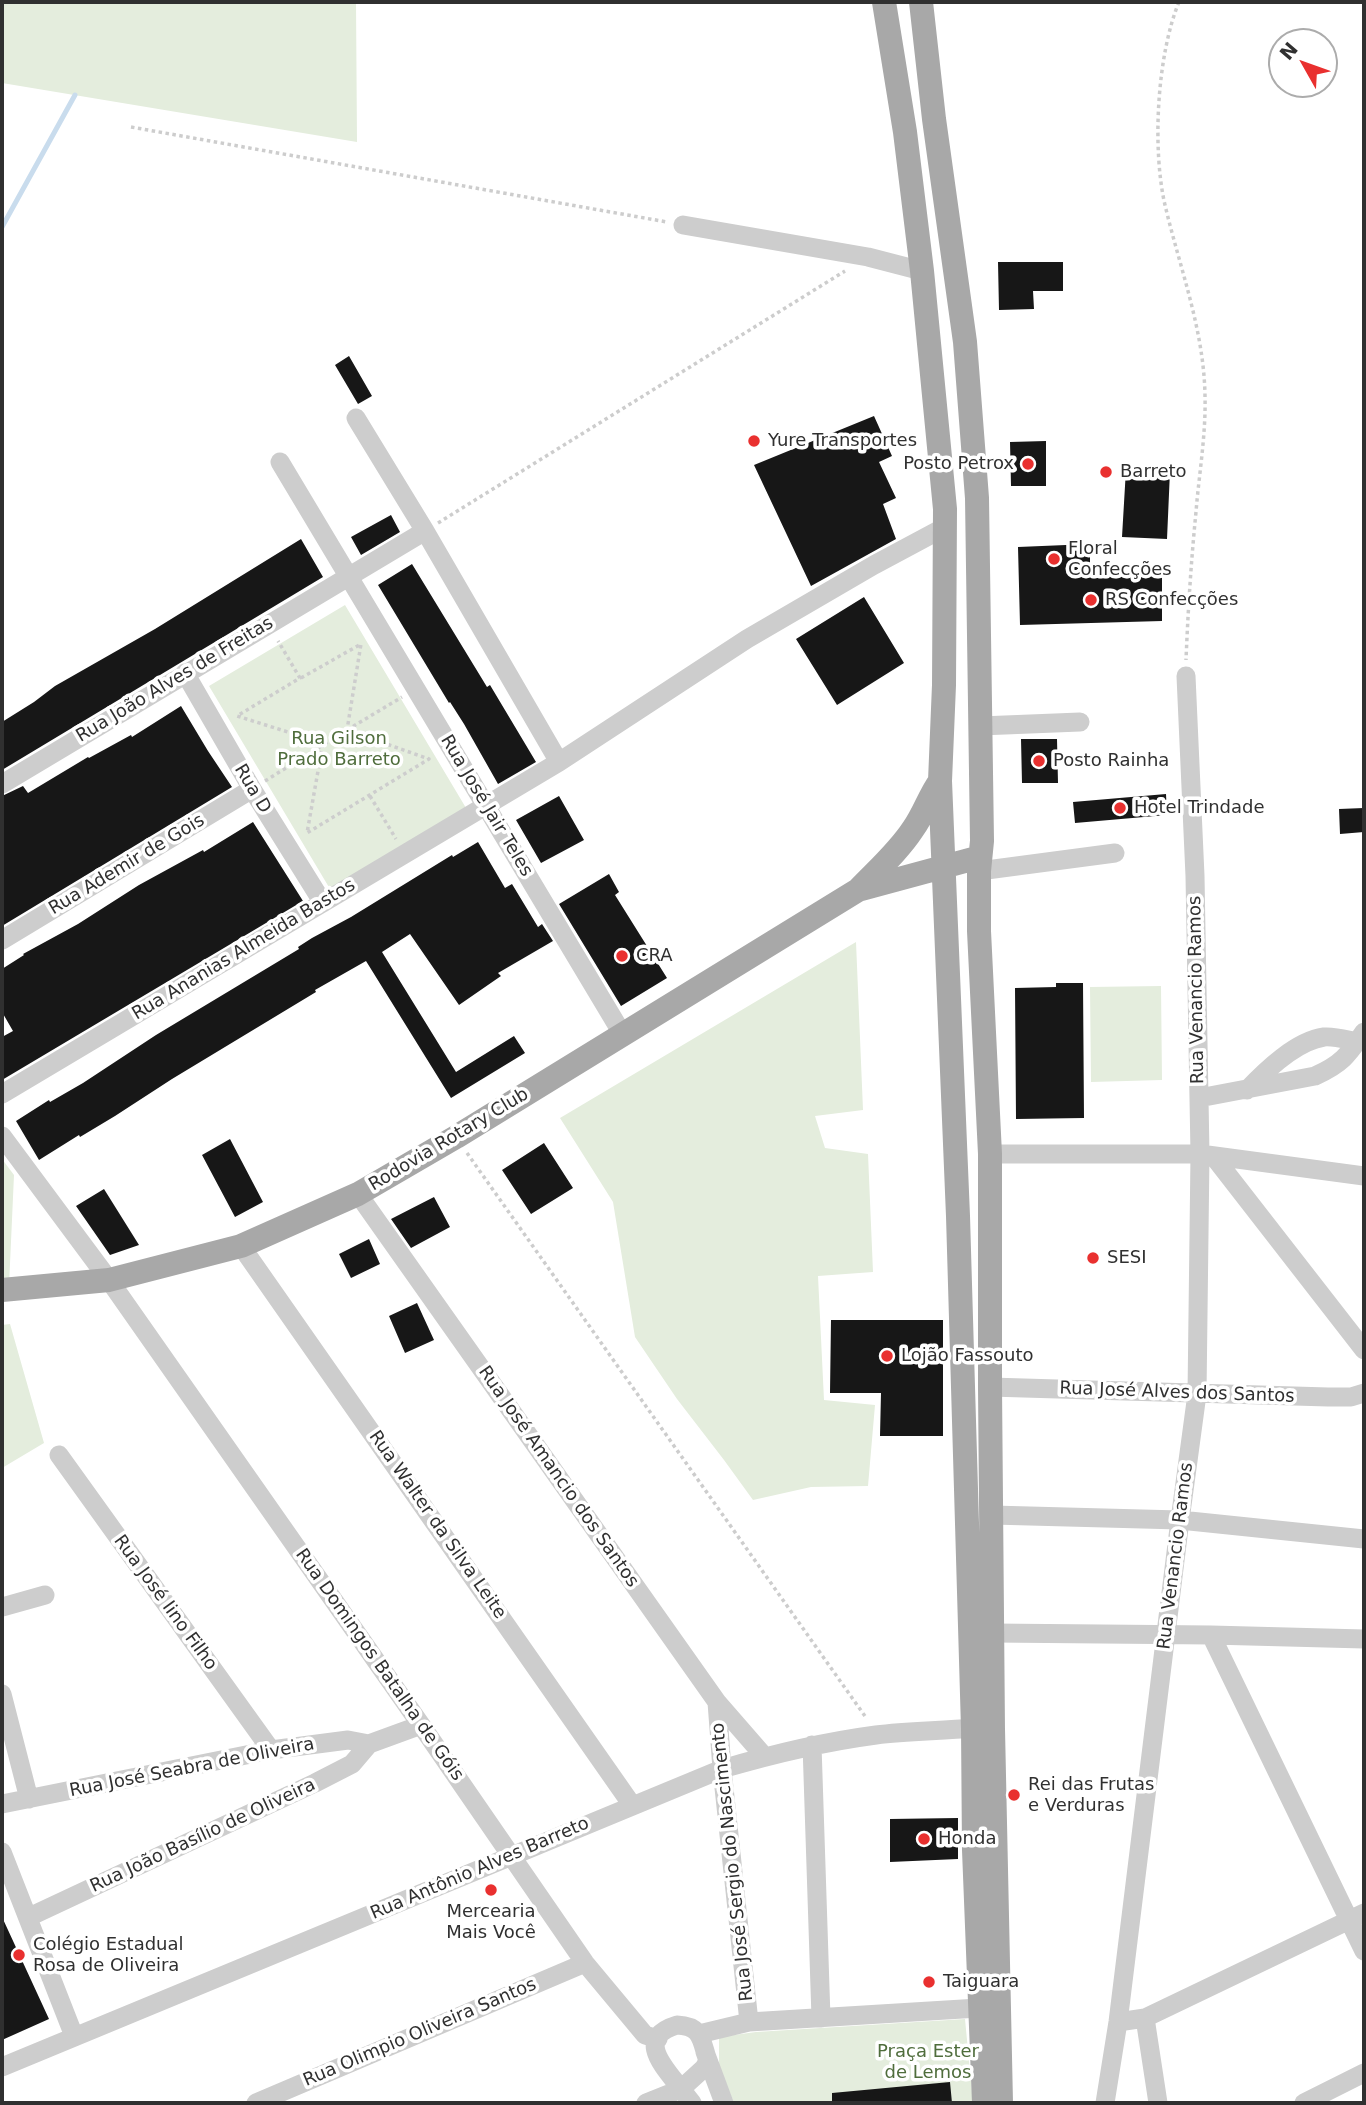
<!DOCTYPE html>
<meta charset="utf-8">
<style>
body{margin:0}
#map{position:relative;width:1366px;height:2105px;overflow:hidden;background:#fff;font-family:"DejaVu Sans",sans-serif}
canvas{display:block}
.frame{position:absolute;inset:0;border:4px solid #303030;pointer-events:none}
.north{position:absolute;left:1268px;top:28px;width:70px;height:70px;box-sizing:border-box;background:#fff;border:2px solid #acacac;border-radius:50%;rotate:310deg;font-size:19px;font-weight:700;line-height:28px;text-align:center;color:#303030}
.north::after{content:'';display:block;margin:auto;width:24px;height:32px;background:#e9302f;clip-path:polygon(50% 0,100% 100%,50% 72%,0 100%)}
</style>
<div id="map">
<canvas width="1366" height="2105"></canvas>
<div class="frame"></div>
<div class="north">N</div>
</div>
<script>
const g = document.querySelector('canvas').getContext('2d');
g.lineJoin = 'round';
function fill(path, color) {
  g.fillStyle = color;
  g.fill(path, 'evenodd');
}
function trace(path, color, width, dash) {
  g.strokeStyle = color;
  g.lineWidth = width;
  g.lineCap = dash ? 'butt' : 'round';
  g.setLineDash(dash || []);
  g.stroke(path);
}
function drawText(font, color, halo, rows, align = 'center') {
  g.font = font + ' "DejaVu Sans",sans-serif';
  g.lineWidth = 7;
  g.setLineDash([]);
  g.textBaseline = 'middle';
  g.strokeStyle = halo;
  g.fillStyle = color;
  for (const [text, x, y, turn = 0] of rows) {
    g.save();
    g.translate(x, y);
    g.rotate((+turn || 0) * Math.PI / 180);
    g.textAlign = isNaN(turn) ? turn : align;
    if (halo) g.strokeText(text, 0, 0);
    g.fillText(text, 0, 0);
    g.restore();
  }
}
fill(new Path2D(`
 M2,2h354l1,140 -355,-59z
 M345,605l124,208 -136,81 -124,-208z
 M856,942l7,168 -48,6 10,32 43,6 5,118 -55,4 6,124 51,5 -7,81 -57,1 -58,13 -29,-40 -47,-61 -42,-62 -22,-135 -53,-84z
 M1161,986l1,94 -71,2 -1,-95z
 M2,1159l12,16 -5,111h-7z
 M10,1324l34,119 -42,25v-143z
 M965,2019l8,84h-239l-15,-37v-29l37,-5z`), '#e4eddd');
trace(new Path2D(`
 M2,227l73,-132`), '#c9dced', 5);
fill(new Path2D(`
 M998,262h65v29h-30l1,18 -35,1z
 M349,356l23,40 -14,8 -23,-39z
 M874,416l18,40 -13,6 17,36 -13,6 13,35 -85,47 -57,-121z
 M1046,441v45h-35l-1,-44z
 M1126,469l44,2 -3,68 -45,-2z
 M391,515l9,17 -39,23 -10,-18z
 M301,539l22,38 -321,193v-48l32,-20 21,-16 100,-57z
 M1090,544v33l72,-2v46l-142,4 -2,-78z
 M412,564l75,123 3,-2 46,77 -38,22 -34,-60 -14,-22 -1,1 -71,-118z
 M864,597l40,66 -67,42 -41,-66z
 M181,706l27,45 24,36 -230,139v-130l21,-10 5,7 60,-36 1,1 42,-23 1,2z
 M1021,739h36l1,44h-36z
 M1166,794l1,21 -92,8 -2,-21z
 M559,796l25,44 -43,23 -25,-43z
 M1364,808v24l-24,2 -1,-25z
 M253,822l50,79 -301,179v-43l11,-6 -11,-19v-43l22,-14 -1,-1 55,-30 61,-39 64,-35 1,2z
 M478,842l27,46 7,-4 26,43 4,-3 11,17 -55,32 3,3 -42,29 -49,-71 -28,18 74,120 58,-36 11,17 -74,45 -85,-137 -51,29 1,2 -144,87 -57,37 -35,21 -1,-2 -40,25 -23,-39 33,-21 1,2 33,-19 73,-48 143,-86 -1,-2 14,-9 39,-21 101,-62 1,2z
 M609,874l10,18 -4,3 52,83 -46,28 -62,-102z
 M1056,983h27l1,135 -68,1 -1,-131 41,-1z
 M230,1139l33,63 -28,15 -33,-62z
 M544,1143l29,45 -42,26 -29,-44z
 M104,1189l35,56 -29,10 -34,-49z
 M434,1197l16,30 -39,21 -20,-29z
 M369,1239l11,25 -29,14 -12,-24z
 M417,1303l17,37 -29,13 -16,-37z
 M831,1320h112v116h-63l1,-43h-51z
 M958,1818v41l-68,3v-43z
 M2,1917l47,102 -47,21z
 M950,2082l2,21h-120v-10z`), '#171717');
trace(new Path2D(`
 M1179,2c-22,53 -27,147 -14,203 15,64 39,125 40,191 1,39 -6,78 -9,116 -5,50 -8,99 -10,148
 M131,127l536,95
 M438,523l407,-252
 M301,678l60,-34 -14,86
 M347,730l55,-33
 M265,781l82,-51 82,29 -122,74 16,-90 -86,-27 63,-38 -22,-37
 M370,796l26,43
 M467,1153l400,566`), '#cdcdcd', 3.5, [3.5, 3.5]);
trace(new Path2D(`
 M683,225l185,32 54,14
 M356,418l69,113 134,231
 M280,462l343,573
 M185,673l67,116 71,114
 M980,726l100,-4
 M2,784l423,-253
 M979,871l136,-18
 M2,940l250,-151
 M1247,1090c19,-20 49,-49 77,-53 11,-1 23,3 33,5
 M2,1094l557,-332 188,-123 127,-74 71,-38
 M1199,1098l116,-22c27,-12 33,-21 49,-44
 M2,1136l107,144 312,445 164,238 60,72 13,4
 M990,1154h210l164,22
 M1214,1157l150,193
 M358,1194l359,508 47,54
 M241,1246l391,559
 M990,1387l338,10h23l13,-4
 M59,1455l212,295
 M992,1515l188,5 184,19
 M2,1607l43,-12
 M992,1633l219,2 153,4
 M1211,1635l153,316
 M2,1694l27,105
 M717,1702l5,67 27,253
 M812,1745l9,273
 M2,1804l269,-54 77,-10 21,4 52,-19
 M2,1852l72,184
 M29,1917l286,-134 37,-19 17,-20
 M1145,2018l13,85
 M1118,2022l27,-4 219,-105
 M677,2025c26,1 24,16 31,36l-4,7 -23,21c-16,-21 -47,-51 -4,-64z
 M699,2034l50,-12 230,-14
 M705,2052l19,51
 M2,2067l720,-298c51,-15 101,-27 154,-34 32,-4 65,-4 97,-7
 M673,2079l19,24
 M256,2103l329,-140
 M646,2103l35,-14
 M1105,2103l13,-81 62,-502 17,-126 3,-240 -5,-278 -9,-200
 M1304,2103l60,-30`), '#cdcdcd', 19);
trace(new Path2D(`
 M884,2l21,130 17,139 23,238 -1,176 -4,96 18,435 15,512 1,122 10,253
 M921,2l13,117 31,223 12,156 5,343 -3,30v60l11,223v233l3,342 8,374
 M858,890l122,-33
 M2,1290l107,-10 132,-34 117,-52 98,-57 402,-247c18,-19 40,-38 55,-61 11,-15 16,-33 27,-48`), '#a8a8a8', 24);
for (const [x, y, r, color] of [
 [754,441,7,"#e9302f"],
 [1028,464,7,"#e9302f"],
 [1106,472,7,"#e9302f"],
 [1054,559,7,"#e9302f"],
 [1091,600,7,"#e9302f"],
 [1039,761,7,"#e9302f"],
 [1120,808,7,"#e9302f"],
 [622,956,7,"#e9302f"],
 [1093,1258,7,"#e9302f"],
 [887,1356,7,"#e9302f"],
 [1014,1795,7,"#e9302f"],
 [924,1839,7,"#e9302f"],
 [491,1890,7,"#e9302f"],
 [19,1955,7,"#e9302f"],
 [929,1982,7,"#e9302f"]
]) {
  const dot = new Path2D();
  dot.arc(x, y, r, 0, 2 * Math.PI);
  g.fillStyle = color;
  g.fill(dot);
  trace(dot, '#fff', 2.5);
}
drawText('18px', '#303030', '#fff', [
 ["Yure Transportes",768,441],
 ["Posto Petrox",1014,464,"right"],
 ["Barreto",1120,472],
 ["Floral",1068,549],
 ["Confecções",1068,570],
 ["RS Confecções",1105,600],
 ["Posto Rainha",1053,761],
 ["Hotel Trindade",1134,808],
 ["CRA",636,956],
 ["SESI",1107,1258],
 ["Lojão Fassouto",901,1356],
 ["Rei das Frutas",1028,1785],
 ["e Verduras",1028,1806],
 ["Honda",938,1839],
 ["Mercearia",491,1912,"center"],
 ["Mais Você",491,1933,"center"],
 ["Colégio Estadual",33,1945],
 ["Rosa de Oliveira",33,1966],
 ["Taiguara",943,1982]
], 'left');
drawText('18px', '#303030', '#fff', [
 ["Rua João Alves de Freitas",175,680,-31],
 ["Rua D",252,789,59],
 ["Rua José Jair Teles",486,806,59],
 ["Rua Ademir de Gois",127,865,-31],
 ["Rua Ananias Almeida Bastos",244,950,-31],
 ["Rua Venancio Ramos",1197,990,-91],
 ["Rodovia Rotary Club",449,1140,-31],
 ["Rua José Alves dos Santos",1177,1393,2],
 ["Rua José Amancio dos Santos",558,1477,55],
 ["Rua Walter da Silva Leite",437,1525,55],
 ["Rua Venancio Ramos",1176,1556,-83],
 ["Rua José lino Filho",165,1603,54],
 ["Rua Domingos Batalha de Góis",379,1665,55],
 ["Rua José Seabra de Oliveira",192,1768,-11],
 ["Rua João Basílio de Oliveira",203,1836,-25],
 ["Rua José Sergio do Nascimento",733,1862,-96],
 ["Rua Antônio Alves Barreto",480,1869,-23],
 ["Rua Olimpio Oliveira Santos",420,2033,-23]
]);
drawText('18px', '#4f6d3c', '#fff', [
 ["Rua Gilson",339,739],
 ["Prado Barreto",339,760],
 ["Praça Ester",928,2052],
 ["de Lemos",928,2073]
]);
</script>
